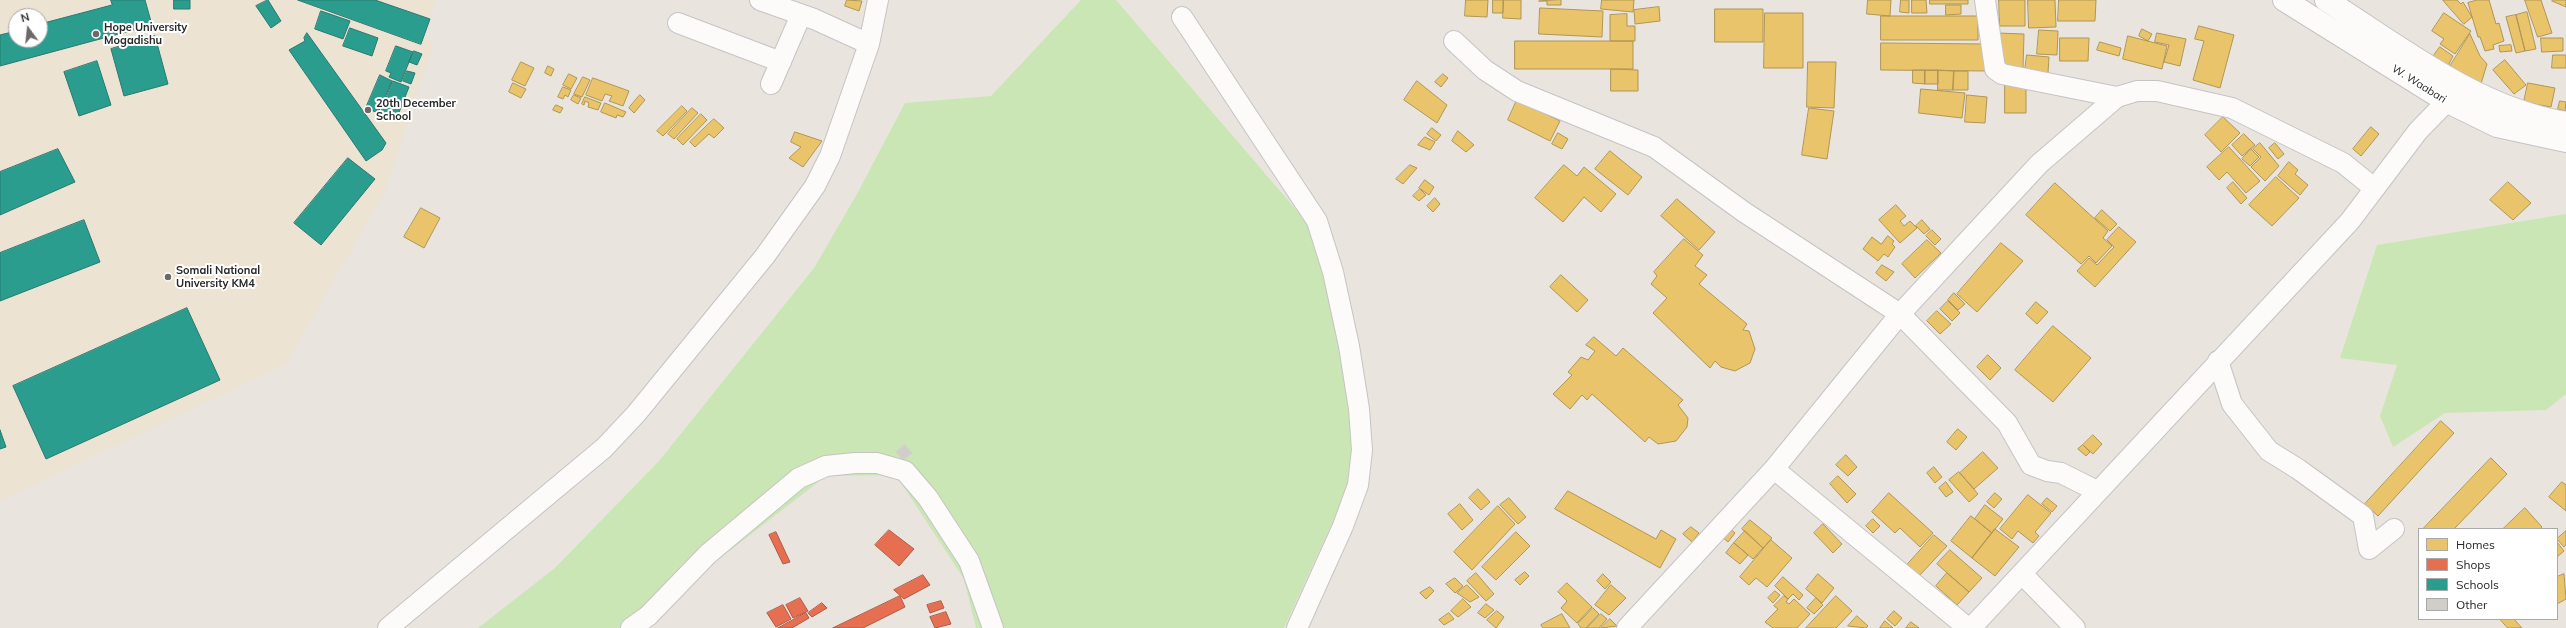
<!DOCTYPE html>
<style>
body{margin:0}
#map{position:relative;width:2566px;height:628px;overflow:hidden;background:#e9e4de;font-family:Mulish,sans-serif}
canvas{display:block}
.legend{position:absolute;left:2418px;top:528px;width:140px;height:92px;box-sizing:border-box;background:#fff;border:1px solid #a9a9a9;margin:0;padding:5px 7px;list-style:none;font-size:12px;color:#292929}
.legend li{display:flex;align-items:center;gap:8px;height:20px}
.legend b{width:20px;border:1px solid #a9a9a9}
.north{position:absolute;left:8px;top:8px;width:40px;height:40px;box-sizing:border-box;background:#fff;border:1px solid #a9a9a9;border-radius:50%;rotate:345deg;font-size:11px;font-weight:700;line-height:16px;text-align:center;color:#292929}
.north::after{content:'';display:block;margin:auto;width:14px;height:18px;background:#6c6a68;clip-path:polygon(50% 0,100% 100%,50% 72%,0 100%)}
</style>
<div id="map">
<canvas width="2566" height="628"></canvas>
<ul class="legend">
<li><b style="height:11px;background:#e9c46a"></b>Homes</li>
<li><b style="height:11px;background:#e76f51"></b>Shops</li>
<li><b style="height:11px;background:#2a9d8f"></b>Schools</li>
<li><b style="height:11px;background:#d1ceca"></b>Other</li>
</ul>
<div class="north">N</div>
</div>
<script>
const g = document.querySelector('canvas').getContext('2d');
g.lineJoin = 'round';
function fill(path, color) {
  g.fillStyle = color;
  g.fill(path, 'evenodd');
}
function trace(path, color, width, dash) {
  g.strokeStyle = color;
  g.lineWidth = width;
  g.lineCap = dash ? 'butt' : 'round';
  g.setLineDash(dash || []);
  g.stroke(path);
}
function drawText(font, color, halo, rows, align = 'center') {
  g.font = font + ' Mulish,sans-serif';
  g.lineWidth = 4;
  g.setLineDash([]);
  g.textBaseline = 'middle';
  g.strokeStyle = halo;
  g.fillStyle = color;
  for (const [text, x, y, turn = 0] of rows) {
    g.save();
    g.translate(x, y);
    g.rotate((+turn || 0) * Math.PI / 180);
    g.textAlign = isNaN(turn) ? turn : align;
    if (halo) g.strokeText(text, 0, 0);
    g.fillText(text, 0, 0);
    g.restore();
  }
}
fill(new Path2D(`
 M0,0h436l-14,34 12,10 -48,145 -100,175 -286,137zM16,16h24v24h-24z`), '#ece3d2');
fill(new Path2D(`
 M1081,0h35l201,234 43,228 -76,166h-308l-12,-49 -68,-104 -70,1 -196,152h-152l77,-60 104,-107 155,-193 43,-74 48,-91 86,-7z
 M2566,214v180l-20,16 -101,3 -52,34 -13,-31 17,-51 -57,-7 37,-113z`), '#cbe6b5');
const homes = new Path2D(`
 M847,0l15,1 -3,10 -14,-5z
 M1466,0h22l-1,17 -22,-1z
 M1493,0h10v13h-10z
 M1504,0h17v19l-18,-1z
 M1561,0v5h-14v-4h-8z
 M1602,0h32l-1,12 -32,-3z
 M1868,0h23l-1,16 -23,-2z
 M1901,0h8v13l-9,-1z
 M1912,0h14l1,13h-15z
 M1930,0h38v4h-38z
 M1999,0h26v26h-25z
 M2028,0h27l1,27 -27,1z
 M2059,0h37l-1,21h-37z
 M2443,0h14l4,4 2,-2 9,15 -8,7z
 M2477,0h12l7,24 3,-1 5,18 -11,4 1,4 -9,2 -5,-14h-2l-10,-34z
 M2525,0h16l11,33 -14,4z
 M2553,0h13v7l-14,-6z
 M1946,5h15v9l-15,1z
 M1659,7l1,14 -25,3 -1,-14z
 M1540,8l63,3 -1,26 -63,-3z
 M1715,9h48v33h-48z
 M2527,12l9,37 -11,2 -9,-36z
 M1765,13h38v55h-39z
 M2444,13l27,18 -16,23 -15,-10 4,-5 -12,-8z
 M1627,14v12h8v15h-25v-26z
 M2516,15l9,36 -9,2 -10,-36z
 M1881,16h97v24h-97z
 M2199,26l35,9 -14,53 -27,-8 11,-39 -9,-2z
 M2142,29l10,5 -4,7 -9,-5z
 M2039,30l19,1 -1,24 -20,-1z
 M1997,33l27,1 -1,34 -27,-1z
 M2157,33l29,6 -6,27 -16,-4 5,-17 -14,-3z
 M2470,34l10,22 7,8 -7,23 -31,-19z
 M2128,36l39,10 -5,23 -39,-10z
 M2060,38h29l-1,23h-28z
 M2541,38h22v13l-21,1z
 M1515,41h118v28h-118z
 M2100,42l21,6 -2,8 -22,-6z
 M1881,43l106,1v27l-106,-1z
 M2511,45l1,6 -12,1 -1,-6z
 M2440,47l13,9 -5,10 -16,-8z
 M2027,55l22,2 -1,16 -23,-3z
 M2553,55h13v13h-14z
 M2505,60l21,25 -12,9 -21,-24z
 M521,62l13,6 -9,18 -13,-6z
 M1808,62h28l-2,46 -27,-1z
 M548,66l6,3 -3,7 -6,-3z
 M1611,69l27,1v21h-27z
 M1913,70h12v14l-12,-1z
 M1925,70h13v14h-13z
 M1938,70l16,1 -1,19h-15z
 M1954,71h14v19h-15z
 M569,74l8,4 -6,11 -8,-4z
 M1443,74l5,4 -7,9 -6,-5z
 M583,77l7,3 -8,17 -8,-3z
 M593,78l36,13 -6,15 -14,-5 3,-5 -7,-2 -3,7 -16,-6z
 M1417,81l30,24 -10,18 -33,-23z
 M513,83l13,6 -5,9 -12,-6z
 M2528,83l27,5 -4,19 -27,-5z
 M2005,85h21v28h-21z
 M563,87l8,3 -3,7 -3,-2 -2,4 -5,-2z
 M1921,89l44,4 -3,25 -43,-5z
 M574,95l7,3 -3,6 -7,-4z
 M640,95l5,5 -11,13 -5,-5z
 M1967,95l20,2 -2,26 -20,-1z
 M585,97l16,6 -3,7 -10,-3 1,-4 -4,-2 -1,4 -2,-1z
 M1517,100l43,21 -10,20 -42,-21z
 M2560,101l6,1 -1,9 -7,-2z
 M605,103l21,9 -3,5 -6,-2 -1,3 -15,-6z
 M556,105l7,3 -3,5 -7,-3z
 M682,106l5,5 -24,25 -6,-5z
 M692,108l6,5 -24,26 -6,-5z
 M1809,108l25,3 -7,48 -25,-4z
 M701,114l6,6 -24,25 -6,-6z
 M2223,117l17,16 -19,19 -16,-17z
 M714,119l10,9 -10,10 -5,-4 -14,13 -5,-5z
 M2371,127l8,7 -18,22 -8,-7z
 M1432,128l9,7 -5,6 -9,-7z
 M1458,131l16,14 -8,7 -14,-11z
 M795,132l27,9 -19,26 -14,-9 12,-11 -10,-5z
 M1558,133l10,6 -6,10 -10,-5z
 M2244,134l11,11 -13,11 -10,-11z
 M1425,137l10,5 -5,8 -12,-5z
 M2260,143l19,23 -14,15 -14,-14 10,-10 -8,-8z
 M2275,143l9,11 -6,5 -9,-11z
 M2229,147l31,34 -14,12 -19,-21 -8,8 -12,-13z
 M2251,149l8,8 -9,9 -8,-7z
 M1610,151l32,26 -14,18 -33,-26z
 M2289,162l9,8 -3,4 13,11 -8,10 -22,-19z
 M1410,165l7,3 -14,16 -7,-5z
 M1564,165l13,11 7,-9 32,27 -15,18 -17,-15 -21,25 -28,-24z
 M2276,177l23,21 -27,28 -23,-21z
 M1425,180l9,7 -5,8 -10,-7z
 M2233,182l14,16 -6,6 -14,-16z
 M2508,182l23,21 -18,17 -23,-20z
 M2055,183l53,48 -5,7 9,8 -16,17 -7,-7 -8,8 -55,-49z
 M1420,189l6,6 -7,6 -6,-5z
 M1435,198l5,6 -7,8 -6,-6z
 M1677,199l38,33 -16,18 -38,-34z
 M1896,205l10,11 -6,5 4,5 6,-5 7,7 -17,15 -21,-23z
 M421,208l19,10 -16,30 -20,-11z
 M2102,210l15,14 -7,7 -15,-13z
 M1922,220l8,9 -6,5 -8,-8z
 M2119,227l17,15 -41,45 -18,-16 12,-13 8,7 17,-18 -7,-7z
 M1932,230l9,9 -6,6 -9,-9z
 M1888,236l6,5 -2,3 3,3 -7,10 -4,-3 -6,7 -15,-12 9,-12 9,7z
 M1684,239l19,16 -8,11 12,9 -8,9 48,40 -4,6 6,1 6,18 -5,14 -15,8 -14,-4 -6,-6 -5,7 -57,-55 14,-15 -16,-14 6,-8 -3,-4z
 M1927,240l14,13 -26,25 -13,-14z
 M2001,243l22,18 -46,51 -20,-18z
 M1882,265l12,7 -8,9 -10,-8z
 M1561,275l27,25 -11,12 -27,-25z
 M1954,293l11,11 -7,6 -10,-10z
 M1948,301l12,12 -8,8 -12,-12z
 M2036,302l12,10 -11,12 -11,-10z
 M1937,311l14,13 -11,10 -13,-13z
 M2053,326l38,32 -38,44 -38,-32z
 M1594,337l22,19 7,-8 60,52 -5,5 10,13 -1,9 -11,14 -18,3 -9,-7 -4,5 -53,-48 -5,6 -5,-5 -12,14 -17,-15 19,-19 -4,-3 13,-15 7,3 7,-9 -9,-6z
 M1988,355l13,13 -11,12 -13,-13z
 M2441,421l13,12 -76,83 -13,-12z
 M1958,429l9,8 -11,13 -9,-8z
 M2093,435l9,9 -9,10 -10,-9z
 M2083,445l7,7 -4,4 -8,-7z
 M1983,452l15,16 -24,21 -14,-16z
 M1846,455l11,12 -9,9 -12,-11z
 M2491,458l16,16 -53,55h-31z
 M1934,467l8,10 -7,6 -8,-10z
 M1959,472l19,22 -9,8 -20,-22z
 M1838,476l18,18 -9,9 -17,-19z
 M1946,482l7,10 -7,5 -7,-9z
 M2562,482l4,3v26l-17,-14z
 M1478,489l12,13 -9,8 -12,-12z
 M1568,491l88,48 5,-9 15,9 -16,29 -105,-59z
 M1889,493l44,40 -13,14 -20,-19 -5,5 -23,-21z
 M1995,493l7,6 -8,9 -7,-6z
 M2028,495l23,18 -16,19 4,4 -6,7 -15,-12 -6,8 -12,-10z
 M1509,498l17,19 -8,7 -18,-19z
 M2047,498l10,8 -5,6 -10,-8z
 M1460,504l13,16 -11,10 -14,-16z
 M1985,505l18,14 -11,14 -17,-14z
 M1498,506l17,18 -43,46 -18,-18z
 M2525,508l17,19 -2,2h-37z
 M1971,516l21,17 -20,25 -21,-17z
 M1873,519l7,7 -7,7 -7,-7z
 M1750,520l22,18 -9,10 -21,-19z
 M1823,524l19,20 -9,9 -19,-20z
 M1727,526l8,7 -7,9 -8,-7z
 M1691,527l8,6 -7,9 -9,-8z
 M1995,529l24,18 -24,29 -23,-18z
 M1745,531l18,17 -10,11 -19,-16z
 M2566,531v14l-2,2 -7,-8z
 M1516,532l14,14 -34,34 -14,-13z
 M1934,535l13,11 -28,30 -12,-11z
 M1771,540l21,18 -25,29 -11,-9 -7,7 -9,-8z
 M2557,542l7,9 -7,6z
 M1734,543l14,12 -8,9 -14,-11z
 M1950,550l32,28 -13,14 -32,-28z
 M1525,572l4,4 -9,9 -5,-5z
 M1476,573l18,21 -8,7 -19,-20z
 M1947,573l22,19 -12,13 -21,-19z
 M1603,574l8,8 -6,7 -8,-8z
 M1818,574l16,14 -12,15 -16,-14z
 M2564,574l2,25 -9,5v-27z
 M1783,577l20,18 -4,5 -6,-6 -5,5 -13,-13z
 M1455,578l8,8 -8,7 -9,-9z
 M1567,583l25,24 -15,16 -16,-15 6,-7 -9,-9z
 M1467,585l12,12 -9,5 -13,-9z
 M1611,585l15,13 -17,17 -14,-10z
 M1430,587l4,4 -8,8 -6,-6z
 M1775,591l5,4 -7,8 -5,-5z
 M1784,596l4,3 -2,3 3,2 5,-5 16,15 -13,14h-24l-8,-6 13,-13 -4,-3z
 M1836,596l16,15 -16,17h-30z
 M1816,598l7,7 -9,9 -7,-6z
 M1463,599l8,8 -13,10 -7,-6z
 M1486,604l8,6 -9,8 -7,-5z
 M1593,608l6,6 -13,14h-5l-3,-4z
 M1497,611l7,6 -8,11 -9,-8z
 M1894,611l8,7 -7,8 -8,-7z
 M1449,613l5,6 -10,6 -5,-5z
 M1562,614l8,14h-27l-2,-3z
 M1601,614l6,5 -8,9h-12z
 M1857,616l11,10 -2,2 -18,-2z
 M1610,619l7,7 -16,2z
 M2500,619h14l8,9h-14z
 M1885,621l8,7h-13z
 M1911,622l8,6h-13z`);
fill(homes, '#e9c46a');
trace(homes, '#af9656', 1);
const shops = new Path2D(`
 M889,530l25,19 -15,17 -24,-21z
 M776,532l14,30 -7,2 -14,-29z
 M923,575l7,10 -26,14 -10,-9z
 M900,596l5,11 -42,21h-30z
 M800,598l8,13 -15,7 -7,-13z
 M941,601l3,7 -14,5 -3,-8z
 M822,603l5,5 -15,9 -4,-4z
 M783,605l8,14 -15,8 -9,-14z
 M946,612l5,12 -16,4 -5,-11z
 M806,613l3,5 -17,10h-14z`);
fill(shops, '#e76f51');
trace(shops, '#ae5a45', 1);
const schools = new Path2D(`
 M111,0h34l7,25 -152,41v-31l16,-4v9h24v-16l72,-19z
 M174,0h16v9h-16z
 M268,0l13,21 -10,7 -15,-22z
 M298,0h77l55,19 -9,25z
 M321,11l29,10 -7,18 -28,-10z
 M350,28l28,10 -6,18 -29,-10z
 M307,33l79,110 -4,7 -16,11 -77,-111 16,-9 -1,-3z
 M155,36l13,48 -44,12 -13,-47z
 M396,46l17,6 -12,30 -12,-5 2,-4 -5,-2z
 M414,51l8,3 -5,11 -8,-3z
 M97,61l14,44 -32,11 -15,-44z
 M407,71l8,2 -4,11 -8,-3z
 M380,75l12,6 -14,32 -12,-5z
 M393,81l16,6 -13,33 -16,-6z
 M58,149l17,33 -75,33v-43z
 M348,158l27,21 -54,66 -27,-22z
 M84,220l16,42 -100,39v-48z
 M187,308l33,72 -174,79 -33,-73z
 M0,430l6,17 -6,2z`);
fill(schools, '#2a9d8f');
trace(schools, '#2a7a70', 1);
const building = new Path2D(`
 M905,445l7,8 -9,7 -7,-8z`);
fill(building, '#d1ceca');
trace(building, '#d4d0cb', 1);
const street = new Path2D(`
 M760,0l54,19 55,25
 M1985,0l10,69 7,5 115,23
 M1182,17l135,204 16,51 16,74 10,63 3,41 -4,35 -15,41 -46,102
 M678,23l103,39
 M1454,41l31,29 32,21 137,56 90,65 156,102 107,109 24,42 16,6 14,2 36,18
 M771,84l30,-69
 M2218,361l14,43 37,47 29,18 65,47 6,33 25,-20
 M1774,469l194,159
 M2023,575l52,53
 M388,628l216,-180 32,-34 129,-158 50,-70 15,-30 39,-112 9,-44
 M631,628l17,-12 60,-62 91,-76 27,-12 29,-3h22l28,8 23,27 41,63 24,67
 M1627,628l147,-159 126,-155 139,-150 78,-67 20,-6h20l75,17 111,55 31,25
 M1971,628l379,-407 68,-90 40,-41`);
const secondary = new Path2D(`
 M2284,0l162,101 51,25 69,15
 M2326,0c75,47 150,108 240,123`);
trace(street, '#c5c4c4', 22);
trace(secondary, '#c5c4c4', 24);
trace(street, '#fcfbfa', 20);
trace(secondary, '#fcfbfa', 22);
for (const [x, y, r, color] of [
 [96,34,4,"#6c6a68"],
 [368,110,4,"#6c6a68"],
 [168,277,4,"#6c6a68"]
]) {
  const dot = new Path2D();
  dot.arc(x, y, r, 0, 2 * Math.PI);
  g.fillStyle = color;
  g.fill(dot);
  trace(dot, '#fff', 1.5);
}
drawText('bold 11px', '#292929', '#fff', [
 ["Hope University",104,28],
 ["Mogadishu",104,41],
 ["20th December",376,104],
 ["School",376,117],
 ["Somali National",176,271],
 ["University KM4",176,284]
], 'left');
drawText('11px', '#292929', '#fff', [
 ["W. Waabari",2419,84,32]
]);
</script>
